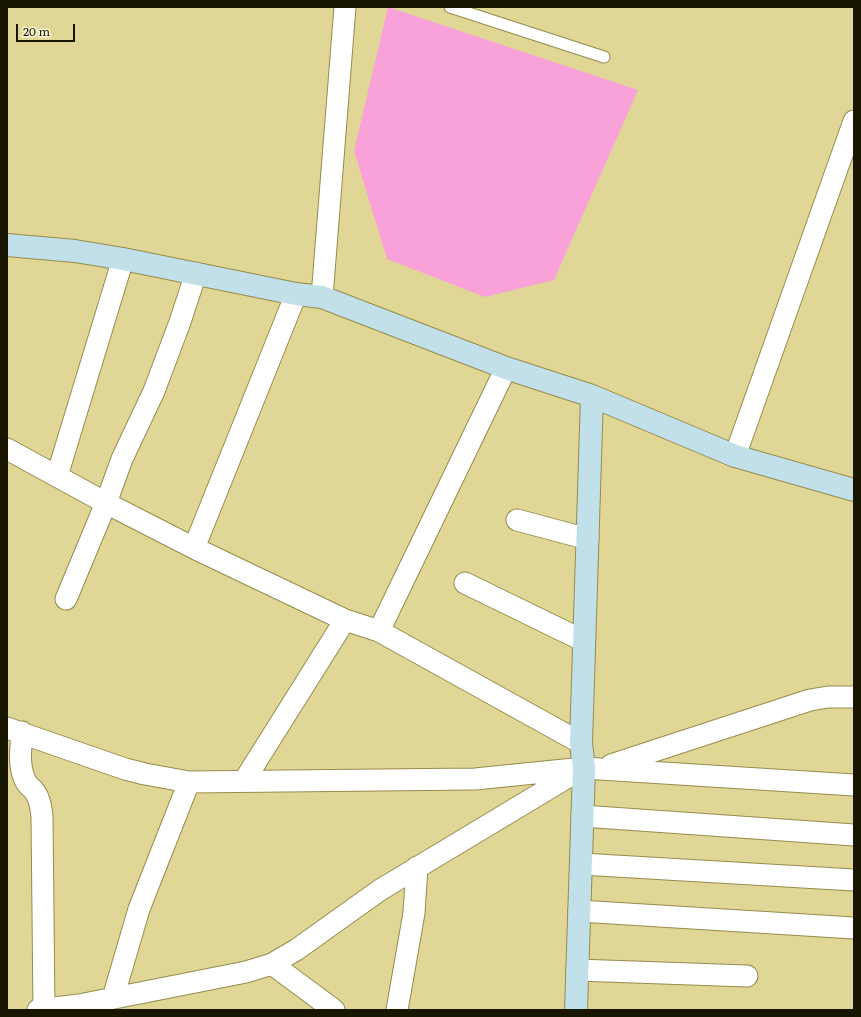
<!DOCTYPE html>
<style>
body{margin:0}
#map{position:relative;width:861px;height:1017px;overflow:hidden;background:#e0d796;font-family:Literata,serif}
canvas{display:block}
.frame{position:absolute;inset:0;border:8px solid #191600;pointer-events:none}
.scale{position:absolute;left:16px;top:24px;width:59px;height:18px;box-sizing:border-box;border:2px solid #191600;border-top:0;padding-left:5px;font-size:12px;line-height:14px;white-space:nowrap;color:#191600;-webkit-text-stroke:3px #fbf7d7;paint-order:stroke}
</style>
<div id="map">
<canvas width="861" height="1017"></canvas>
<div class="frame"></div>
<div class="scale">20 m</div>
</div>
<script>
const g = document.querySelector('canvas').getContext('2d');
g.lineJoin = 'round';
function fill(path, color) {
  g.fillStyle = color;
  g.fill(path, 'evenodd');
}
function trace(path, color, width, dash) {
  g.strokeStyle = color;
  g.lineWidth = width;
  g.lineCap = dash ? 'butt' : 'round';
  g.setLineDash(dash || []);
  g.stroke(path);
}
fill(new Path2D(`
 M388,7l250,83 -84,190 -69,17 -98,-38 -33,-108z`), '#f9a2d9');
const lane = new Path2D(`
 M450,7l154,50`);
const street = new Path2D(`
 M322,297l23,-290
 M7,449l99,54 88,45 151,72 34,11 202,112
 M735,456l119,-335
 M57,476l66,-217
 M517,520l71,19
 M194,548l102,-254
 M465,583l119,58
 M66,599l40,-96 16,-44 32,-68 26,-69 16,-49
 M379,631l127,-263
 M7,728l118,41 20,5 44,8 286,-3 109,-11 270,17
 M22,732c-1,16 -4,33 3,48 2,5 7,8 10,12 5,7 6,16 7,24l2,194
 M611,765l199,-65 18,-3h26
 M244,781l101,-161
 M582,816l272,19
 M581,864l273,16
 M579,911l275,17
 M272,964l62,46
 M577,970l170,6
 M113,998l26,-89 50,-127
 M38,1010l41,-5 167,-33 26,-8 24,-14 84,-60 198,-119
 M397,1010l17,-97 3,-46`);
const secondary = new Path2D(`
 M7,245l68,6 48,8 173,35 26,3 184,71 86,28 143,60 119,34
 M576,1010l8,-242 -3,-25 11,-347`);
trace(lane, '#958c4d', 13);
trace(street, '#958c4d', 23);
trace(secondary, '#958c4d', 24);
trace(lane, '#fff', 11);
trace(street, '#fff', 21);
trace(secondary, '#c2e0ea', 22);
</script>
